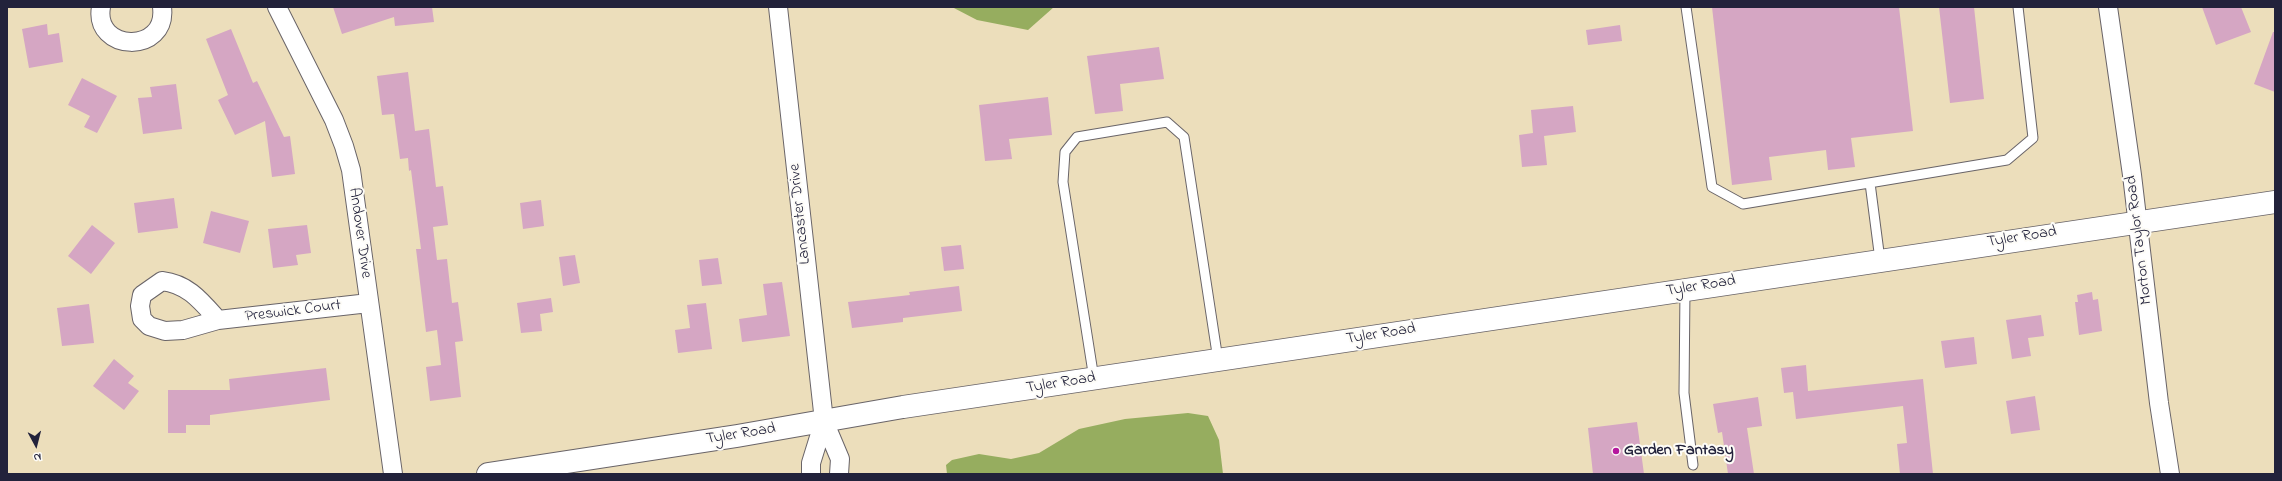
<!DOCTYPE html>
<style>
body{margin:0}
#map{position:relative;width:2282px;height:481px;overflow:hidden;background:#ecdebb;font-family:"Indie Flower",sans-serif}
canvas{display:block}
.frame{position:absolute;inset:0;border:8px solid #22223b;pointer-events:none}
.north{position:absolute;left:16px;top:425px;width:40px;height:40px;-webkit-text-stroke:3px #fdfcf7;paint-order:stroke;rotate:173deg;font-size:11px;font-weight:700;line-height:16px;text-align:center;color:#22223b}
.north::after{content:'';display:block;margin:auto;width:14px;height:18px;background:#22223b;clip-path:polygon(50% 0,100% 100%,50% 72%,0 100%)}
</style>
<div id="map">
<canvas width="2282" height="481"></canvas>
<div class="frame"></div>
<div class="north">N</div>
</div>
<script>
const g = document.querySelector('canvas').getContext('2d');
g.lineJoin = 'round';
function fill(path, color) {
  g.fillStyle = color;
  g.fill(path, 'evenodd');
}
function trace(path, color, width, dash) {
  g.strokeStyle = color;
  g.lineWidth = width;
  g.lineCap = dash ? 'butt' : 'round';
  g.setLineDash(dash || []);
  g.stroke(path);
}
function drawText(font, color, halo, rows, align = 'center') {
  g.font = font + ' "Indie Flower",sans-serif';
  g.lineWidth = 4;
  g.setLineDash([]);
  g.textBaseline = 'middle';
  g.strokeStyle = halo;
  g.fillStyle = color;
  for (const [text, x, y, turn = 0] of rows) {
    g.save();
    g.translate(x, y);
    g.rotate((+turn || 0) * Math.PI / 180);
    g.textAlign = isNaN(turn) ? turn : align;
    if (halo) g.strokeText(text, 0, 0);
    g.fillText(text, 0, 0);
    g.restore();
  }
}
fill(new Path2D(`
 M952,7h102l-26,23 -51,-10z
 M1188,413l20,3 11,24 4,34h-276l-1,-9 6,-5 27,-6 32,5 28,-6 40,-24 46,-10z`), '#96ad5f');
fill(new Path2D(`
 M333,7h99l2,15 -39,4 -1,-9 -52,17z
 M1712,7h187l14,124 -62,7 4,29 -27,3 -2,-20 -57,7 3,23 -40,5z
 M1939,7h35l10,92 -34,4z
 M2202,7h39l10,25 -35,13z
 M47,24l1,11 11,-2 4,29 -34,6 -7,-39z
 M1620,25l2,16 -34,4 -2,-15z
 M231,29l22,54 4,-2 27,56 6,-1 5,38 -23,3 -7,-56 -30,14 -17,-35 10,-5 -22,-56z
 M2273,32h2v60l-21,-8z
 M1159,47l5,32 -44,5 3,27 -28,3 -8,-58z
 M408,72l7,59 14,-2 7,58 7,-1 5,39 -15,2 4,33 10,-1 5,44 6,-1 5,39 -8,1 6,55 -31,4 -4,-34 15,-2 -4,-35 -11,2 -10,-83h5l-10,-79 -2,1 -1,-13 -8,1 -6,-45 -12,1 -5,-39z
 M82,78l35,18 -20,37 -13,-6 6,-11 -22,-11z
 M176,84l6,45 -39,5 -5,-36 14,-1 -2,-10z
 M1048,97l4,38 -43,4 3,20 -27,2 -6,-56z
 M1573,106l3,26 -32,4 3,29 -25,2 -3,-32 14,-2 -2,-23z
 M174,198l4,30 -40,5 -4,-30z
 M541,200l3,26 -21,3 -3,-26z
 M211,211l38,10 -9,32 -37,-10z
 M92,225l23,18 -24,31 -23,-18z
 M307,225l4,28 -15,2 2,10 -25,3 -5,-39z
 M961,245l3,24 -20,2 -3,-24z
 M575,255l5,28 -17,3 -4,-29z
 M718,258l4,26 -20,2 -3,-26z
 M782,282l8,54 -48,6 -3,-23 28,-4 -4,-31z
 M959,286l3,25 -59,7v4l-51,6 -4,-26 62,-7 -1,-3z
 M2092,292l1,8 5,-1 4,32 -23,4 -4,-33h3l-1,-7z
 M551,298l2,14 -13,2 2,17 -21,2 -4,-30z
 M706,303l6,46 -34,4 -3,-23 15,-2 -3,-23z
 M89,304l5,39 -32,3 -5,-38z
 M2041,315l3,21 -16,2 3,18 -19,3 -6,-39z
 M1974,337l3,27 -32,4 -4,-27z
 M114,359l20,17 -6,7 11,8 -15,19 -31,-24z
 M1806,365l2,26 115,-12 10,95h-33l-3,-30 10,-1 -4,-37 -107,13 -3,-27 -9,1 -3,-25z
 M326,368l4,32 -120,15v10h-24v8h-18v-43h62l-1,-11z
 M2035,396l5,34 -29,4 -5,-33z
 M1758,397l4,29 -15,2 7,46h-26l-6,-42 -4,1 -5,-29z
 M1637,422l7,52h-51l-5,-46z`), '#d5a6c3');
const lane = new Path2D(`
 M1686,7l26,180 31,17 264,-44 26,-22 -15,-131
 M1870,183l10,77
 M1685,289l-1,104 9,72
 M1094,379l-31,-197 2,-30 12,-15 90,-15 17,15 34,223`);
const street = new Path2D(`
 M101,7c-8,45 67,48 61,0
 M277,7l57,113 10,26 7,24 42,304
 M778,7l46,414 16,38 -1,15
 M2108,7l24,168 27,228 11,71
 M218,320c-17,-19 -30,-36 -56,-39l-20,14 -2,11 2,13 7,7 16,5 18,-1 35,-10 151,-17
 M811,474v-11l13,-42`);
const secondary = new Path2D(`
 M488,474l249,-38 166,-29 1372,-205`);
trace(lane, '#696468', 11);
trace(street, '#696468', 20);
trace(secondary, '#696468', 24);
trace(lane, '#fff', 9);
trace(street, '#fff', 18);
trace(secondary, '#fff', 22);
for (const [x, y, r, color] of [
 [1616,451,4,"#b5179e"]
]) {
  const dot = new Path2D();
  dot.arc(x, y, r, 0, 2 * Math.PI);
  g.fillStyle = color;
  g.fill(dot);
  trace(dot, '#fdfcf7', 1.5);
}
drawText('16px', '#22223b', '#fdfcf7', [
 ["Lancaster Drive",801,214,-96],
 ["Andover Drive",359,233,82],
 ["Tyler Road",2022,238,-9],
 ["Morton Taylor Road",2140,240,-97],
 ["Tyler Road",1701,287,-9],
 ["Preswick Court",293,312,-7],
 ["Tyler Road",1381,335,-9],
 ["Tyler Road",1061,384,-9],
 ["Tyler Road",741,435,-9]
]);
drawText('bold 16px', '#22223b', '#fdfcf7', [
 ["Garden Fantasy",1624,451]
], 'left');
</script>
